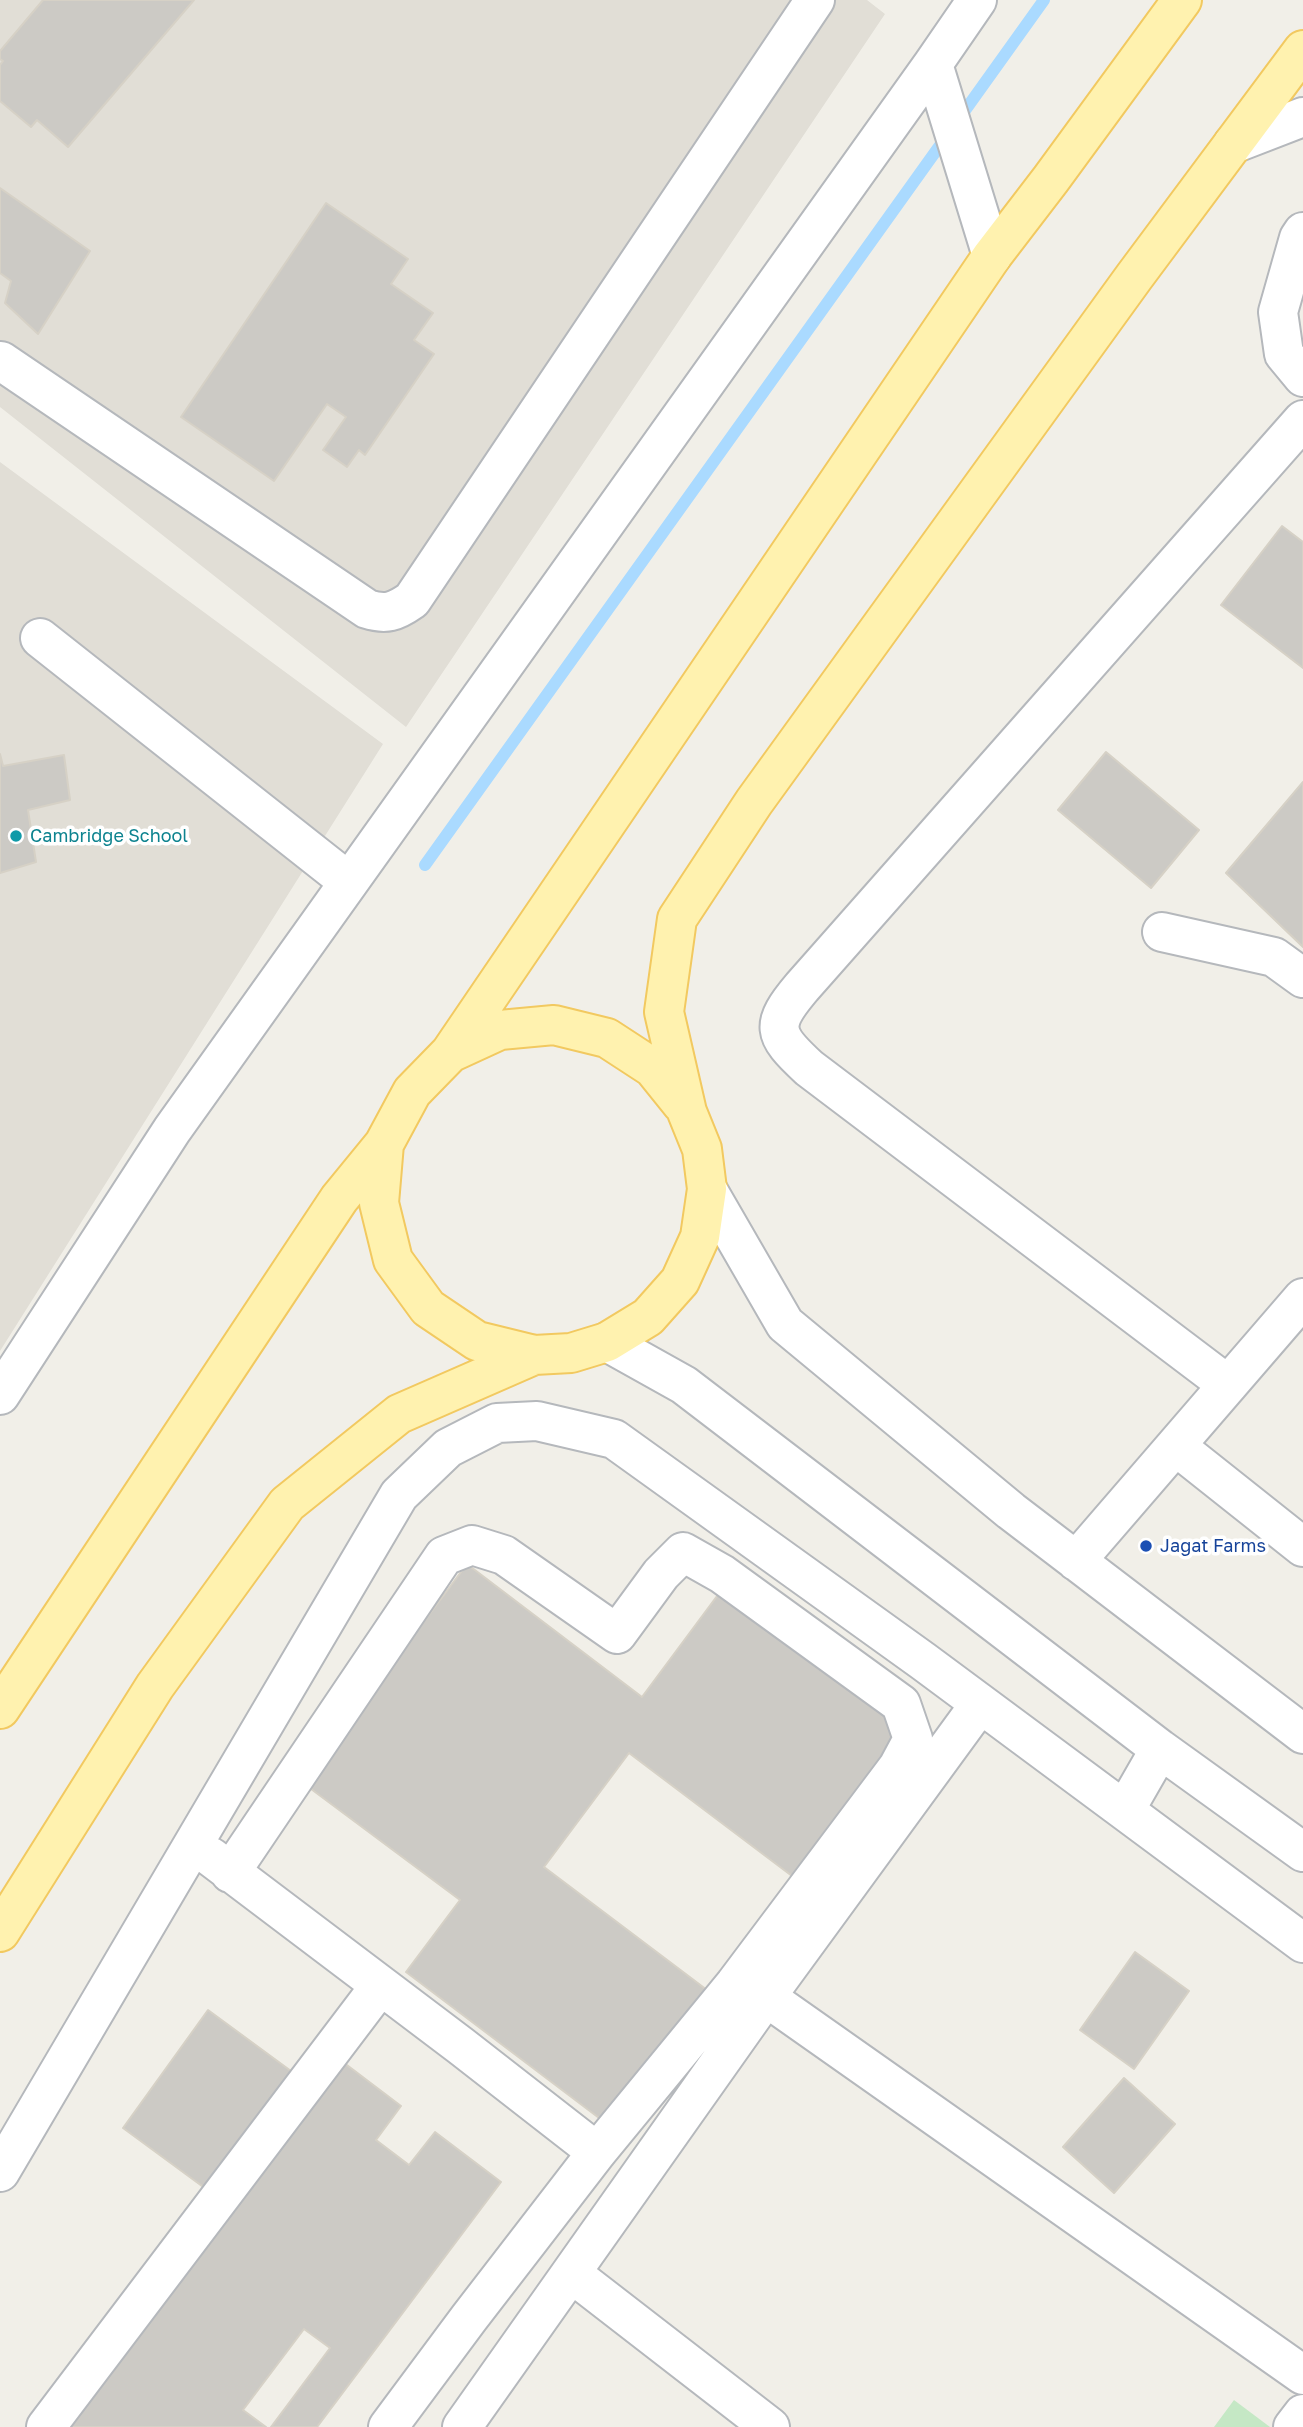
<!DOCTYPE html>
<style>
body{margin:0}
canvas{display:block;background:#f1efe8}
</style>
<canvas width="1303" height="2427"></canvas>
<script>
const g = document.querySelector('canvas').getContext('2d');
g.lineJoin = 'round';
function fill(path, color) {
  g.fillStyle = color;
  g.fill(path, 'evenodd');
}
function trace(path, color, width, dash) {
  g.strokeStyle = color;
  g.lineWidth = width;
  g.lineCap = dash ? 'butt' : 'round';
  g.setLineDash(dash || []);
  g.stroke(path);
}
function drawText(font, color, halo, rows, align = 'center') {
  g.font = font + ' "Golos Text",sans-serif';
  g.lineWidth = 7;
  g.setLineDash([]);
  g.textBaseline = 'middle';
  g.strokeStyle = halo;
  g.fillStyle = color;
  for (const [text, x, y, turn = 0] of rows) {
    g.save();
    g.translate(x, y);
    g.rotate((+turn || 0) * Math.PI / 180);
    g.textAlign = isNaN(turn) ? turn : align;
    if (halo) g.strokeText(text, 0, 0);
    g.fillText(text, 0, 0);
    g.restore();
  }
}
fill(new Path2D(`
 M0,0h867l18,14 -479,713 -406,-320z
 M0,462l383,282 -383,607z`), '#e1ded6');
fill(new Path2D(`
 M1234,2400l36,27h-56z`), '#c5e8c5');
trace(new Path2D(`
 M425,865l619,-865`), '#aadaff', 12);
const building = new Path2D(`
 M43,0h151l-126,147 -31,-27 -6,7 -31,-26v-36l3,-4 -3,-2v-8z
 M0,188l90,63 -52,83 -33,-31 6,-22 -11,-8z
 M326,203l82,56 -17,25 42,29 -19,27 20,14 -69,101 -6,-5 -12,17 -24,-17 23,-33 -19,-13 -53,77 -93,-64z
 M1282,526l21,16v126l-82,-63z
 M1106,752l93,78 -48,58 -93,-78z
 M0,754l3,12 61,-11 6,45 -42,10 8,52 -36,11z
 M1303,782v165l-77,-74z
 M467,1564l175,133 81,-109 182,138 -113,150 -163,-123 -85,114 163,123 -100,134 -201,-152 54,-72 -157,-117z
 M1135,1952l54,39 -55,78 -54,-39z
 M208,2010l83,61 -85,118 -83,-61z
 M339,2059l62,47 -25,34 33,25 26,-33 66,50 -184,245h-46l59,-79 -26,-19 -61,81 23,17h-203z
 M1124,2078l51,46 -61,69 -51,-46z`);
fill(building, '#cccac5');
trace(building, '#d6d1c6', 2);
const minor = new Path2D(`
 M933,64l59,192
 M1233,144l70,-27
 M1303,232l-4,6 -21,74 6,42 19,23
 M1,361l366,248c19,6 28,3 45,-9l403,-600
 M40,638l309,244
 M1162,932l112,25 29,21
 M707,1189l78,135 226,187 292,223
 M607,1342l77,43 476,364 143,103
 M1228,1385l-419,-317c-37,-34 -39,-43 -7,-81l501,-567
 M0,1395l172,-265 761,-1066 44,-64
 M1177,1447l126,100
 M1076,1561l227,-263
 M1125,1810l35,-61
 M211,1857l250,189 136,106
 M230,1873l214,-317 28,-11 32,10 113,79 44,-60 22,-22 39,22 179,130 12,35 -15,28 -163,217 -138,168 -128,166 -81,109
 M766,1997l537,378
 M0,2172l399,-677 49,-47 49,-25 40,-2 77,18 309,222 380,282
 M571,2273l199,154
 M46,2427l334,-441
 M462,2427l304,-430 214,-293
 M1293,2427l10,-13`);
const major = new Path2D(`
 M450,1053l542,-797 59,-77 131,-179
 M384,1144l-5,59 14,57 35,48 49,33 57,14 37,-2 36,-11 41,-25 32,-36 20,-44 7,-48 -5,-40 -15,-37 -23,-100 13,-93 77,-117 380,-525 169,-227
 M0,1709l339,-510 45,-55 28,-52 38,-39 50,-23 54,-5 53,13 46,30 29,36
 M0,1932l155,-246 132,-182 112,-90 135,-59`);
trace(minor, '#b5b8bc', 42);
trace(major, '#f2c960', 42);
trace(minor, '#fff', 38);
trace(major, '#fff2af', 38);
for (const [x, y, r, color] of [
 [16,836,7,"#0f9aa8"],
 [1146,1546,7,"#1a4fb4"]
]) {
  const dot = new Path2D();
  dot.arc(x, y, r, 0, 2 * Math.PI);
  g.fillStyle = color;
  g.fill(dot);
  trace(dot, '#fff', 2.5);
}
drawText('18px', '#0d838f', '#fff', [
 ["Cambridge School",30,836]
], 'left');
drawText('18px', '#164399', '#fff', [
 ["Jagat Farms",1160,1546]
], 'left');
</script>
